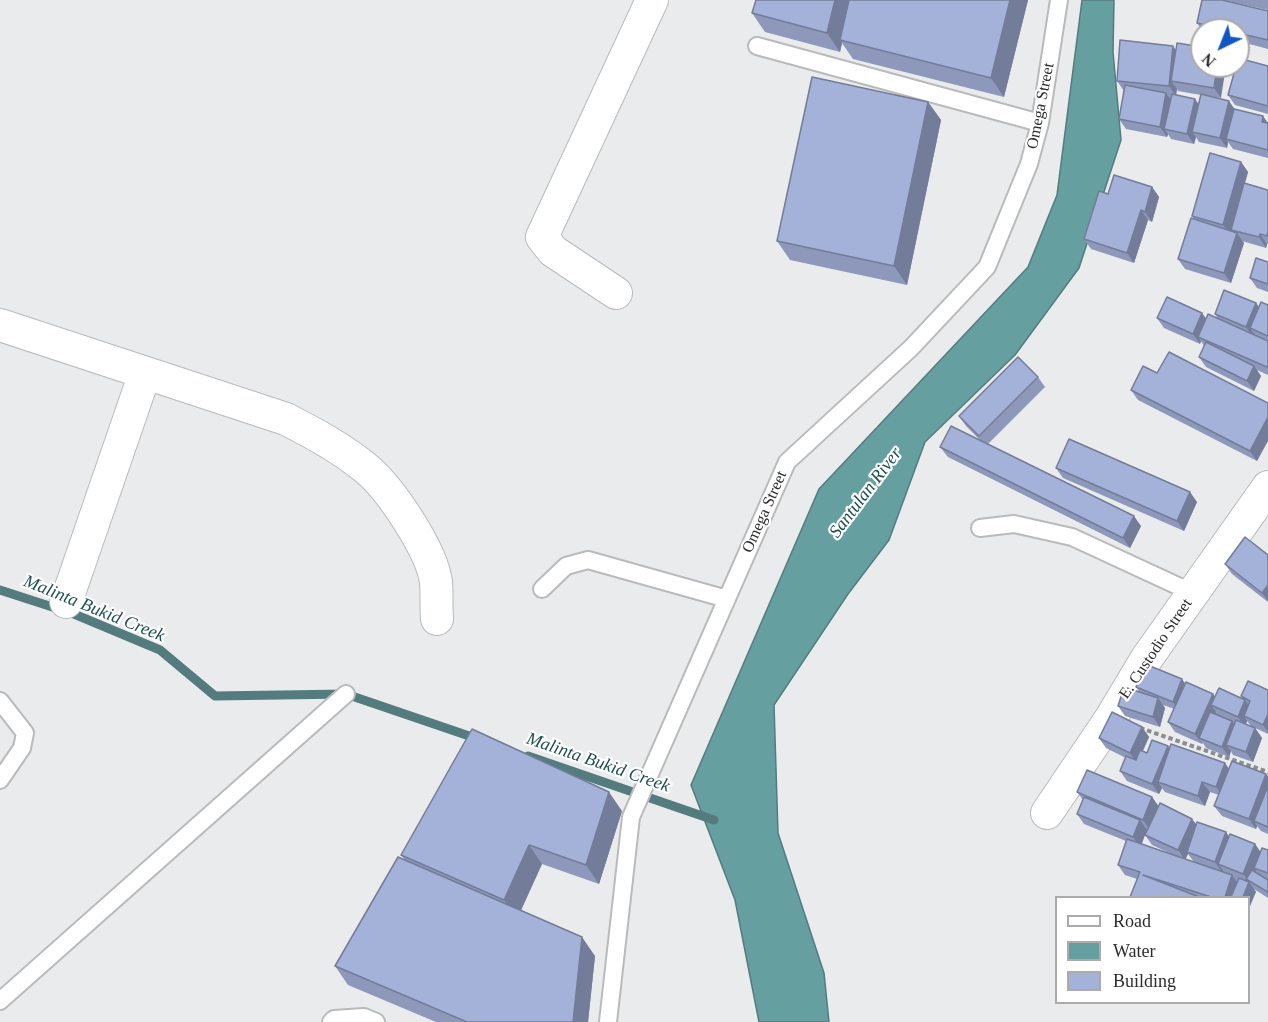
<!DOCTYPE html>
<style>
body{margin:0}
#map{position:relative;width:1268px;height:1022px;overflow:hidden;background:#eaebed;font-family:Georgia,serif}
canvas{display:block}
.legend{position:absolute;left:1055px;top:896px;width:195px;height:108px;box-sizing:border-box;background:#fff;border:2px solid #ababab;margin:0;padding:8px 10px;list-style:none;font-size:18px;color:#2c2c2d}
.legend li{display:flex;align-items:center;gap:12px;height:30px}
.legend b{width:30px;border:2px solid #ababab}
.north{position:absolute;left:1190px;top:18px;width:60px;height:60px;box-sizing:border-box;background:#fff;border:2px solid #ababab;border-radius:50%;rotate:223deg;font-size:16px;font-weight:700;line-height:24px;text-align:center;color:#2c2c2d}
.north::after{content:'';display:block;margin:auto;width:21px;height:27px;background:#1157c2;clip-path:polygon(50% 0,100% 100%,50% 72%,0 100%)}
</style>
<div id="map">
<canvas width="1268" height="1022"></canvas>
<ul class="legend">
<li><b style="height:8px;background:#fff"></b>Road</li>
<li><b style="height:16px;background:#659fa0"></b>Water</li>
<li><b style="height:16px;background:#a4b1d9"></b>Building</li>
</ul>
<div class="north">N</div>
</div>
<script>
const g = document.querySelector('canvas').getContext('2d');
g.lineJoin = 'round';
function fill(path, color) {
  g.fillStyle = color;
  g.fill(path, 'evenodd');
}
function trace(path, color, width, dash) {
  g.strokeStyle = color;
  g.lineWidth = width;
  g.lineCap = dash ? 'butt' : 'round';
  g.setLineDash(dash || []);
  g.stroke(path);
}
function drawText(font, color, halo, rows, align = 'center') {
  g.font = font + ' Georgia,serif';
  g.lineWidth = 4.5;
  g.setLineDash([]);
  g.textBaseline = 'middle';
  g.strokeStyle = halo;
  g.fillStyle = color;
  for (const [text, x, y, turn = 0] of rows) {
    g.save();
    g.translate(x, y);
    g.rotate((+turn || 0) * Math.PI / 180);
    g.textAlign = isNaN(turn) ? turn : align;
    if (halo) g.strokeText(text, 0, 0);
    g.fillText(text, 0, 0);
    g.restore();
  }
}
const water = new Path2D(`
 M1082,0h32l-1,52 8,88 -42,128 -64,87 -90,87 -36,98 -41,54 -74,111 4,128 46,140 5,49h-70l-24,-122 -44,-115 128,-296 209,-222 29,-72z`);
fill(water, '#659fa0');
trace(water, '#547c7e', 1.5);
trace(new Path2D(`
 M0,590l74,24 86,36 55,46 131,-2 132,45
 M528,756l186,64`), '#547c7e', 9);
const lane = new Path2D(`
 M757,46l283,77
 M980,528l34,-4 58,13 121,56
 M542,589l24,-23 22,-6 139,39
 M0,701l25,32 -3,15 -22,32
 M0,1001l346,-307
 M331,1022l3,-3 30,-2 12,5
 M608,1022l23,-205 156,-355 124,-114 76,-81 42,-103 11,-41 19,-123`);
const street = new Path2D(`
 M616,293l-63,-42 -11,-14 110,-237
 M0,325l286,94c29,15 57,30 82,51 24,21 64,81 68,112 1,12 0,25 1,37
 M66,602l79,-229
 M1047,813l64,-95 36,-60 121,-171`);
trace(lane, '#b9babc', 20);
trace(street, '#b9babc', 34);
trace(new Path2D(`
 M1140,728l128,44`), '#8b8c8d', 4, [4.5, 3]);
trace(lane, '#fff', 16);
trace(street, '#fff', 32);
fill(new Path2D(`
 M756,0h272l-24,97 -151,-38 -11,-16 -2,9 -75,-20 -13,-19z
 M1223,0h45v10z
 M1268,11v38l-30,-8v-11h-36l-5,-7z
 M1202,47l19,51 -12,-2 26,13 33,14v35l-35,-9 -5,-7 -1,6 -28,-6 -3,-5 -2,7 -23,-5 -3,-5 -1,3 -41,-8 -7,-10 5,-28 -7,-10 59,-31zM1177,89l1,2 23,4 -2,9 -23,-10z
 M1268,66v48l-33,-9 -7,-10z
 M928,102l13,18 -34,165 -117,-25 -13,-19z
 M1241,162l7,10 -3,11 23,7v54h-1l-1,4 -24,-7 2,2 -13,40 -46,-14 -7,-10 17,-39 -3,-4z
 M1152,187l7,10 -7,25 -4,-2 -14,43 -43,-14 -7,-10 24,-45z
 M1268,262v30l-11,-4 -7,-10z
 M1256,303l3,4 9,-2v70l-11,-5 4,6 -7,15 -48,-24 -7,-10 5,-11 -3,-5 -1,3 -36,-16 -7,-10 45,-5 4,6h12l-3,-5z
 M1157,373l111,30 -11,58 -119,-61 -7,-10z
 M1038,377l7,10 -57,57 153,82 -11,22 -182,-91 -8,-10 40,-7 -14,-14 -7,-10z
 M1056,468l141,34 -13,29 -121,-53z
 M1268,555v47l-36,-28 -7,-10z
 M1185,683l28,11 2,3 28,2 -2,-3 27,-6v44l-17,-8 -4,-5 -1,3 9,4 7,10 -9,24 -20,-7 -2,-4 -2,6 -23,-9 -3,-5 -1,1 -27,-12 -7,-10 6,-13 -5,-2 -6,-2 2,3 -5,19 -35,-11 -7,-10 22,-13 -4,-6z
 M1142,727l7,10 -6,14 4,2 21,-7 1,2 60,21 39,7v58l-7,-3 -4,-5 -1,3 -34,-13 -8,-10 5,-11 -9,-3 -5,14 -40,-14 -3,-4 -3,6 -32,-13 -7,-10 6,-13 -20,-10 -7,-10z
 M1077,792l75,5 7,10 33,12 4,6 33,12 26,7 5,8 8,-2v48l-14,-9 2,3 -8,5h-118l7,-18 -12,-4 -7,-10 8,-24 -42,-17 -7,-10 6,-14zM1145,835l7,10 24,11 -34,-12zM1188,854l6,8 -9,-3z
 M622,811l-23,73 -57,-20 -21,46 74,46 -7,66h-152l-88,-37 -13,-19 69,-107 -3,-4z`), '#8d98bb');
fill(new Path2D(`
 M835,0h18l-13,40 2,3 -2,9 -13,-19z
 M1010,0h18l-24,97 -13,-19z
 M1173,46l7,10 -9,25 6,8 -1,7 -7,-10z
 M1217,66h9l-5,32 -7,-10z
 M1166,93l7,10 -9,26 4,5 -1,3 -7,-10z
 M1195,99l7,10 -10,23 4,5 -2,7 -7,-10z
 M1229,101l7,10 -10,28 2,3 -1,6 -7,-10z
 M928,102l13,18 -34,165 -13,-19z
 M1263,116l5,7v7l-6,-8z
 M1241,162l7,10 -18,63 -7,-10z
 M1152,187l7,10 -7,25 -7,-10z
 M1141,210l7,10 -14,43 -7,-10z
 M1237,233l7,10 -13,40 -7,-10z
 M1260,234l7,10 -1,4 -7,-11z
 M1256,303l7,10 -13,15 4,6 -1,3 -7,-10z
 M1202,313l7,10 -11,14 3,4 -1,3 -7,-10z
 M1254,366l7,10 -7,15 -7,-10z
 M1268,417v24l-11,20 -7,-10z
 M1190,492l7,10 -13,29 -7,-10z
 M1134,516l7,10 -11,22 -7,-10z
 M1268,585v16l-6,-8z
 M1182,679l7,10 -9,23 -7,-10z
 M1213,694l7,10 -9,1 5,7 -12,28 -5,-2 3,6 -7,-10z
 M1158,698l7,10 -5,19 -7,-10z
 M1245,700l7,10 -8,6 3,5 -2,6 -7,-10z
 M1268,714v18l-5,-7z
 M1232,721l8,10 -14,14 5,6 -2,6 -7,-10z
 M1142,727l7,10 -12,26 -7,-10z
 M1255,728l7,10 -9,24 -7,-10z
 M1168,746l7,10 -17,26 4,6 -3,6 -7,-10z
 M1225,763l7,10 -8,24 -8,-10z
 M1266,774l2,2v22l-14,23 3,5 -1,3 -7,-10z
 M1202,782l8,10 -5,14 -7,-10z
 M609,792l13,19 -23,73 -13,-19z
 M1152,797l7,10 -9,23 -7,-10z
 M1192,819l8,10 -13,23 1,2 -3,6 -7,-10z
 M1140,820l7,10 -7,17 -7,-10z
 M1226,832l7,10 -15,22 5,6 -1,2 -7,-10z
 M1255,844l7,10 -8,14 2,2 -5,12 -4,-3 -4,-5z
 M529,845l13,19 -25,55 -13,-19z
 M1232,875l7,10 -4,12h-10z
 M1249,882l7,10 -8,19v-14h-5z
 M582,937l13,19 -7,66h-15z`), '#737c98');
const building = new Path2D(`
 M756,0h79l-8,33 -75,-20z
 M849,0h161l-19,78 -151,-38z
 M1202,0h20l46,11v29l-30,-7v-3h-12l-29,-7z
 M1120,40l53,6 -4,40 -52,-5z
 M1177,43l25,4v19h15l-3,22 -43,-7z
 M1238,58l30,8v40l-40,-11 8,-29h2z
 M812,77l116,25 -34,164 -117,-25z
 M1125,85l41,8 -6,34 -41,-8z
 M1172,94l23,5 -8,35 -23,-5z
 M1201,94l28,7 -9,37 -28,-6z
 M1234,109l29,7 -1,6 6,1v27l-42,-11z
 M1210,153l31,9 -18,63 -31,-9z
 M1114,175l38,12 -7,25 -4,-2 -14,43 -43,-14 15,-48 9,3z
 M1244,183l24,7v42l-1,4 -7,-2 -1,3 -28,-7z
 M1191,218l46,15 -13,40 -46,-14z
 M1256,258l12,4v22l-18,-6z
 M1224,290l32,13 -10,24 -31,-13z
 M1167,297l35,16 -9,21 -36,-16z
 M1261,302l7,3v31l-18,-8z
 M1208,314l60,27v24l-1,2 -69,-30z
 M1206,342l48,24 -7,15 -48,-24z
 M1169,352l99,51v14l-18,34 -119,-61 12,-24 14,7z
 M1018,357l20,20 -59,59 -20,-20z
 M951,426l183,90 -11,22 -183,-91z
 M1069,439l121,53 -13,29 -121,-53z
 M1245,537l23,18v30l-6,8 -37,-29z
 M1145,664l37,15 -9,23 -37,-15z
 M1248,681l20,9v24l-5,11 -19,-9 6,-15 -9,-5z
 M1186,682l27,12 -18,40 -27,-12z
 M1124,687l34,11 -5,19 -35,-11z
 M1219,688l26,12 -7,17 -27,-12z
 M1112,712l30,15 -12,26 -31,-15z
 M1210,712l22,9 -10,26 -23,-9z
 M1236,720l19,8 -9,24 -20,-7z
 M472,729l137,63 -23,73 -57,-20 -25,55 -103,-45z
 M1152,740l16,6 -16,38 -32,-13 6,-15 10,4 4,-10 7,3z
 M1171,744l54,19 -9,24 -14,-5 -4,14 -40,-14z
 M1232,761l34,13 -17,45 -35,-13z
 M1087,770l65,27 -9,23 -66,-28z
 M1268,786v41l-14,-6z
 M1084,797l56,23 -7,17 -56,-23z
 M1160,803l32,16 -14,31 -33,-15z
 M1197,822l29,10 -11,30 -28,-10z
 M1230,834l25,10 -12,30 -25,-10z
 M1127,839l105,36 -7,22h-14l-68,-22 56,22h-69l10,-25 -22,-7z
 M1262,848l6,2v23l-14,-5z
 M398,857l184,80 -9,85h-106l-132,-56z
 M1252,870l16,10v12l-22,-13z
 M1239,878l10,4 -6,15h-12z`);
fill(building, '#a4b1d9');
trace(building, '#737c98', 1.5);
drawText('16px', '#2c2c2d', '#fff', [
 ["Omega Street",1041,106,-79],
 ["Omega Street",765,512,-66],
 ["E. Custodio Street",1156,649,-56]
]);
drawText('italic 18px', '#1c4f51', '#fff', [
 ["Santulan River",866,493,-53],
 ["Malinta Bukid Creek",94,609,22],
 ["Malinta Bukid Creek",598,763,19]
]);
</script>
